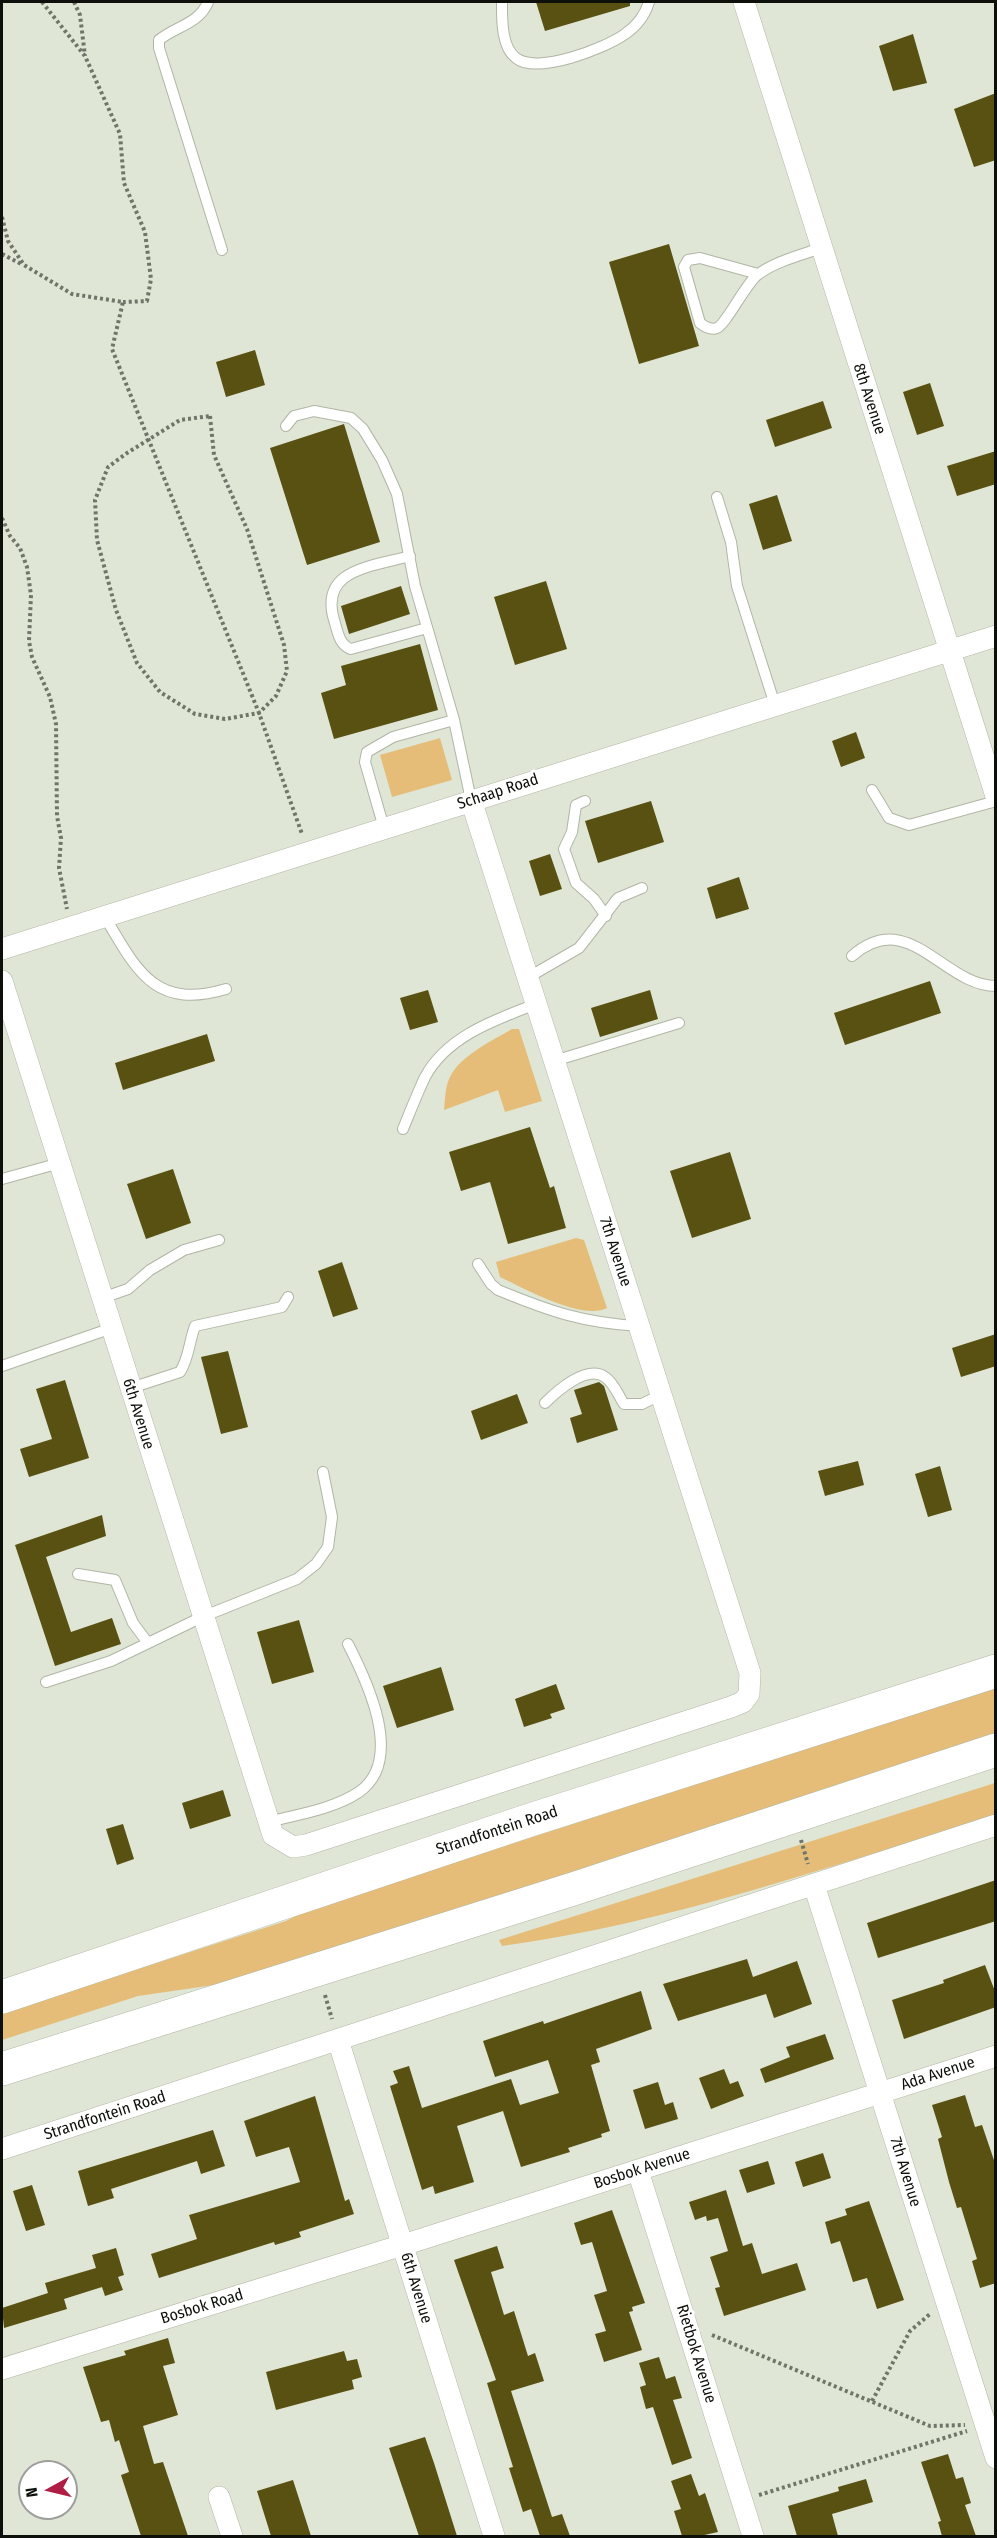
<!DOCTYPE html>
<style>
body{margin:0}
#map{position:relative;width:997px;height:2538px;overflow:hidden;background:#dfe6d5;font-family:"Fira Sans Condensed",sans-serif}
canvas{display:block}
.frame{position:absolute;inset:0;border:3px solid #0d100a;pointer-events:none}
.north{position:absolute;left:18px;top:2460px;width:60px;height:60px;box-sizing:border-box;background:#fff;border:2px solid #9e9f9d;border-radius:50%;rotate:262deg;font-size:16px;font-weight:700;line-height:24px;text-align:center;color:#0d100a}
.north::after{content:'';display:block;margin:auto;width:21px;height:27px;background:#b01e45;clip-path:polygon(50% 0,100% 100%,50% 72%,0 100%)}
</style>
<div id="map">
<canvas width="997" height="2538"></canvas>
<div class="frame"></div>
<div class="north">N</div>
</div>
<script>
const g = document.querySelector('canvas').getContext('2d');
g.lineJoin = 'round';
function fill(path, color) {
  g.fillStyle = color;
  g.fill(path, 'evenodd');
}
function trace(path, color, width, dash) {
  g.strokeStyle = color;
  g.lineWidth = width;
  g.lineCap = dash ? 'butt' : 'round';
  g.setLineDash(dash || []);
  g.stroke(path);
}
function drawText(font, color, halo, rows, align = 'center') {
  g.font = font + ' "Fira Sans Condensed",sans-serif';
  g.lineWidth = 6;
  g.setLineDash([]);
  g.textBaseline = 'middle';
  g.strokeStyle = halo;
  g.fillStyle = color;
  for (const [text, x, y, turn = 0] of rows) {
    g.save();
    g.translate(x, y);
    g.rotate((+turn || 0) * Math.PI / 180);
    g.textAlign = isNaN(turn) ? turn : align;
    if (halo) g.strokeText(text, 0, 0);
    g.fillText(text, 0, 0);
    g.restore();
  }
}
fill(new Path2D(`
 M440,738l12,42 -60,17 -12,-42z
 M512,1029h7l23,72 -37,11 -7,-22 -54,20c1,-9 1,-20 4,-28 8,-25 44,-41 64,-53z
 M576,1238l8,2 23,68c-24,13 -84,-20 -107,-31l-4,-15z
 M995,1688v49l-767,246 -90,13 -136,44v-27l284,-92 23,-12z
 M995,1783v33c-163,49 -324,107 -493,130l-3,-6z`), '#e5bd78');
fill(new Path2D(`
 M536,2h94v4l-85,25z
 M913,34l14,49 -34,8 -14,-45z
 M996,93v67l-22,7 -20,-58z
 M669,244l30,102 -60,18 -30,-102z
 M255,350l10,35 -39,12 -10,-35z
 M930,383l14,43 -27,9 -14,-43z
 M823,401l9,27 -57,19 -9,-27z
 M344,424l36,118 -73,23 -37,-117z
 M996,451v33l-39,12 -10,-30z
 M777,495l15,46 -29,9 -14,-46z
 M546,581l21,68 -52,16 -21,-68z
 M401,586l9,28 -61,20 -8,-28z
 M420,644l18,66 -104,29 -13,-46 25,-8 -5,-19z
 M856,732l9,26 -24,9 -9,-26z
 M651,801l13,41 -66,21 -13,-42z
 M550,854l12,35 -22,7 -11,-35z
 M739,877l10,32 -33,10 -9,-31z
 M930,981l11,32 -96,32 -11,-32z
 M428,990l10,32 -28,8 -10,-32z
 M650,990l8,29 -58,18 -9,-29z
 M207,1034l8,27 -92,29 -8,-27z
 M530,1127l20,61 4,-2 12,42 -58,16 -18,-62 -29,9 -12,-39z
 M730,1152l21,67 -59,19 -22,-67z
 M173,1169l18,54 -45,16 -19,-55z
 M342,1262l16,47 -25,8 -15,-46z
 M996,1334v32l-35,11 -9,-29z
 M228,1351l20,76 -27,7 -20,-77z
 M65,1380l24,78 -60,19 -9,-28 32,-10 -16,-50z
 M599,1382l5,4 14,44 -41,13 -7,-25 12,-4 -8,-24z
 M517,1394l11,29 -47,17 -10,-29z
 M858,1461l6,24 -39,11 -7,-25z
 M940,1466l12,44 -24,7 -13,-43z
 M102,1515l4,21 -60,21 25,75 41,-14 9,26 -66,22 -40,-121z
 M299,1620l15,52 -42,12 -15,-52z
 M441,1667l13,43 -57,18 -14,-42z
 M556,1684l9,25 -15,5 2,4 -28,9 -9,-28z
 M223,1790l8,26 -41,13 -8,-26z
 M123,1824l11,35 -17,6 -11,-36z
 M996,1880v41l-118,37 -11,-35z
 M747,1959l6,18 44,-16 15,43 -38,14 -8,-24 -88,27 -15,-37z
 M985,1965l11,29v13l-92,32 -12,-39 52,-17 -1,-3z
 M641,1991l11,38 -56,20 4,13 -9,3 19,66 -9,3 1,3 -34,11 2,4 -49,15 -18,-56 -46,15 17,56 -39,12 -2,-8 -11,4 -32,-104 8,-3 -5,-12 16,-5 13,42 89,-29 9,26 39,-12 -11,-33 -53,17 -12,-36 60,-20 1,3z
 M825,2034l9,25 -69,24 -5,-14 30,-12 -4,-10z
 M724,2069l6,15 8,-3 6,15 -33,13 -12,-31z
 M658,2082l7,23 8,-3 5,17 -33,10 -12,-39z
 M965,2095l10,32 7,-2 14,41v117l-16,5 -8,-27 5,-2 -16,-52 -4,1 -8,-26 -11,-43 4,-2 -10,-32z
 M315,2096l30,105 4,-2 5,15 -55,18 2,5 -26,8 -1,-3 -115,36 -8,-24 46,-15 -8,-24 111,-33 -11,-35 -33,10 -12,-36z
 M213,2130l12,36 -24,8 -4,-13 -86,28 3,9 -26,8 -10,-35z
 M823,2153l8,25 -28,9 -8,-25z
 M768,2161l7,23 -28,9 -8,-23z
 M32,2185l13,40 -19,6 -13,-40z
 M726,2190l17,56 9,-3 10,31 35,-11 9,27 -82,26 -9,-28 5,-1 -10,-30 18,-6 -10,-33 -11,3 -1,-5 -11,4 -6,-18z
 M869,2201l35,99 -27,9 -10,-31 -14,4 -13,-41 -9,3 -6,-22 22,-7 -2,-6z
 M612,2210l33,93 -13,4 1,4 -4,1 13,38 -38,12 -9,-28 11,-3 -12,-36 13,-4 -15,-49 -11,3 -7,-22z
 M497,2246l7,22 -13,4 13,43 10,-4 14,45 7,-3 9,28 -33,10 41,126 10,-3 8,22h-30l-9,-27 -8,3 -14,-44 4,-1 -26,-84 9,-3 -42,-120z
 M116,2248l8,27 -6,2 5,13 -18,6 -3,-9 -38,12 3,10 -63,19 -2,-20 46,-15 -3,-10 51,-15 -4,-13z
 M168,2338l7,25 -12,3 15,49 -35,11 11,38 9,-2 25,74h-47l-20,-61 8,-3 -10,-32 -4,2 -6,-22 -8,2 -18,-55 43,-12 -2,-4z
 M344,2351l3,10 10,-2 5,18 -10,3 2,9 -78,21 -10,-38z
 M659,2357l7,22 9,-3 7,22 -9,2 19,58 -20,7 -19,-58 -7,2 -6,-22 6,-2 -7,-22z
 M425,2437l9,26 23,73h-38l-30,-88z
 M948,2454l8,25 7,-2 8,26 -6,2 11,31h-34l-4,-14 3,-1 -20,-59z
 M691,2474l8,22 6,-3 13,39 -18,4h-18l-8,-25 7,-2 -10,-28z
 M866,2479l7,23 -41,12 6,22h-41l-9,-30 51,-15 -1,-4z
 M293,2480l18,56h-40l-14,-45z`), '#585111');
const lane = new Path2D(`
 M208,2c-9,22 -32,24 -49,38v8l63,202
 M502,2c0,16 -1,45 14,56 21,17 90,-10 109,-24 12,-8 20,-19 24,-32
 M758,274l-58,-16 -12,2 -4,7 16,56c5,4 11,7 17,5 8,-3 28,-42 39,-52 17,-14 45,-21 65,-28
 M286,426l8,-10 20,-5 37,7 12,11 19,31 15,34 18,92 39,134 17,80
 M717,497l14,45 6,44 38,119
 M410,556c-39,11 -93,13 -75,67 3,11 5,22 16,26l76,-21
 M872,790l17,28 20,7 87,-24
 M585,801l-9,4 -4,27 -8,17 12,34 18,16 12,17
 M384,828l-19,-66 2,-10 26,-15 61,-17
 M105,917c32,54 50,93 121,72
 M852,956c57,-50 91,30 144,30
 M527,978l52,-30 39,-50 24,-10
 M554,1061l125,-38
 M403,1129c7,-17 14,-35 22,-52 22,-41 70,-57 111,-73
 M2,1179l58,-16
 M478,1264l13,20 7,6c51,21 85,33 141,36
 M102,1298l26,-9 22,-19 34,-20 35,-10
 M2,1366l110,-38
 M131,1388l49,-16c9,-14 9,-30 15,-46l87,-19 6,-10
 M545,1403c12,-12 42,-39 60,-26 9,6 13,18 19,27h18l18,-9
 M78,1574l37,6 18,43 15,20
 M46,1682l65,-21 91,-44 95,-38 19,-15 12,-17 4,-30 -9,-45
 M267,1822c29,-7 67,-13 92,-30 46,-32 8,-111 -11,-148`);
const street = new Path2D(`
 M744,2l252,794
 M2,949l994,-313
 M2,981l271,854 20,12 13,-2 425,-138 12,-5 6,-8 1,-21 -279,-873
 M814,1885l182,573
 M338,2040l156,496
 M2,2149l994,-324
 M638,2171l115,365
 M2,2369l420,-130 574,-183
 M219,2497l13,39`);
const primary = new Path2D(`
 M2,1997l525,-176 469,-150
 M2,2069l571,-180 423,-139`);
trace(lane, '#afb6a5', 12);
trace(street, '#afb6a5', 22);
trace(primary, '#afb6a5', 34);
trace(new Path2D(`
 M42,2l43,54 35,78 4,49 21,49 6,47 -4,22 -24,1
 M74,2l6,13 5,41
 M2,217l6,24 16,24 48,29 51,8 -11,47 147,364 43,121
 M2,254l21,11
 M210,416l4,39 33,74 37,116 3,26 -11,25 -17,17 -34,6 -30,-5 -35,-22 -23,-29 -21,-53 -19,-70 -2,-40 13,-33 19,-14 53,-33z
 M2,518l8,18 10,12 7,19 4,28 -2,46 3,16 18,40 6,27 1,92 4,22 -2,30 8,41
 M801,1840l7,24
 M325,1995l7,24
 M712,2335l218,91 35,-1
 M872,2401l38,-70 20,-17
 M759,2495l208,-64`), '#70756a', 4, [3, 3]);
trace(lane, '#fff', 10);
trace(street, '#fff', 21);
trace(primary, '#fff', 33);
drawText('16px', '#0d100a', '#fff', [
 ["8th Avenue",869,399,72],
 ["Schaap Road",498,792,-18],
 ["7th Avenue",615,1252,72],
 ["6th Avenue",138,1414,73],
 ["Strandfontein Road",497,1831,-18],
 ["Ada Avenue",938,2074,-18],
 ["Strandfontein Road",105,2116,-18],
 ["Bosbok Avenue",642,2169,-18],
 ["7th Avenue",905,2172,73],
 ["6th Avenue",416,2288,73],
 ["Bosbok Road",202,2307,-17],
 ["Rietbok Avenue",696,2354,73]
]);
</script>
